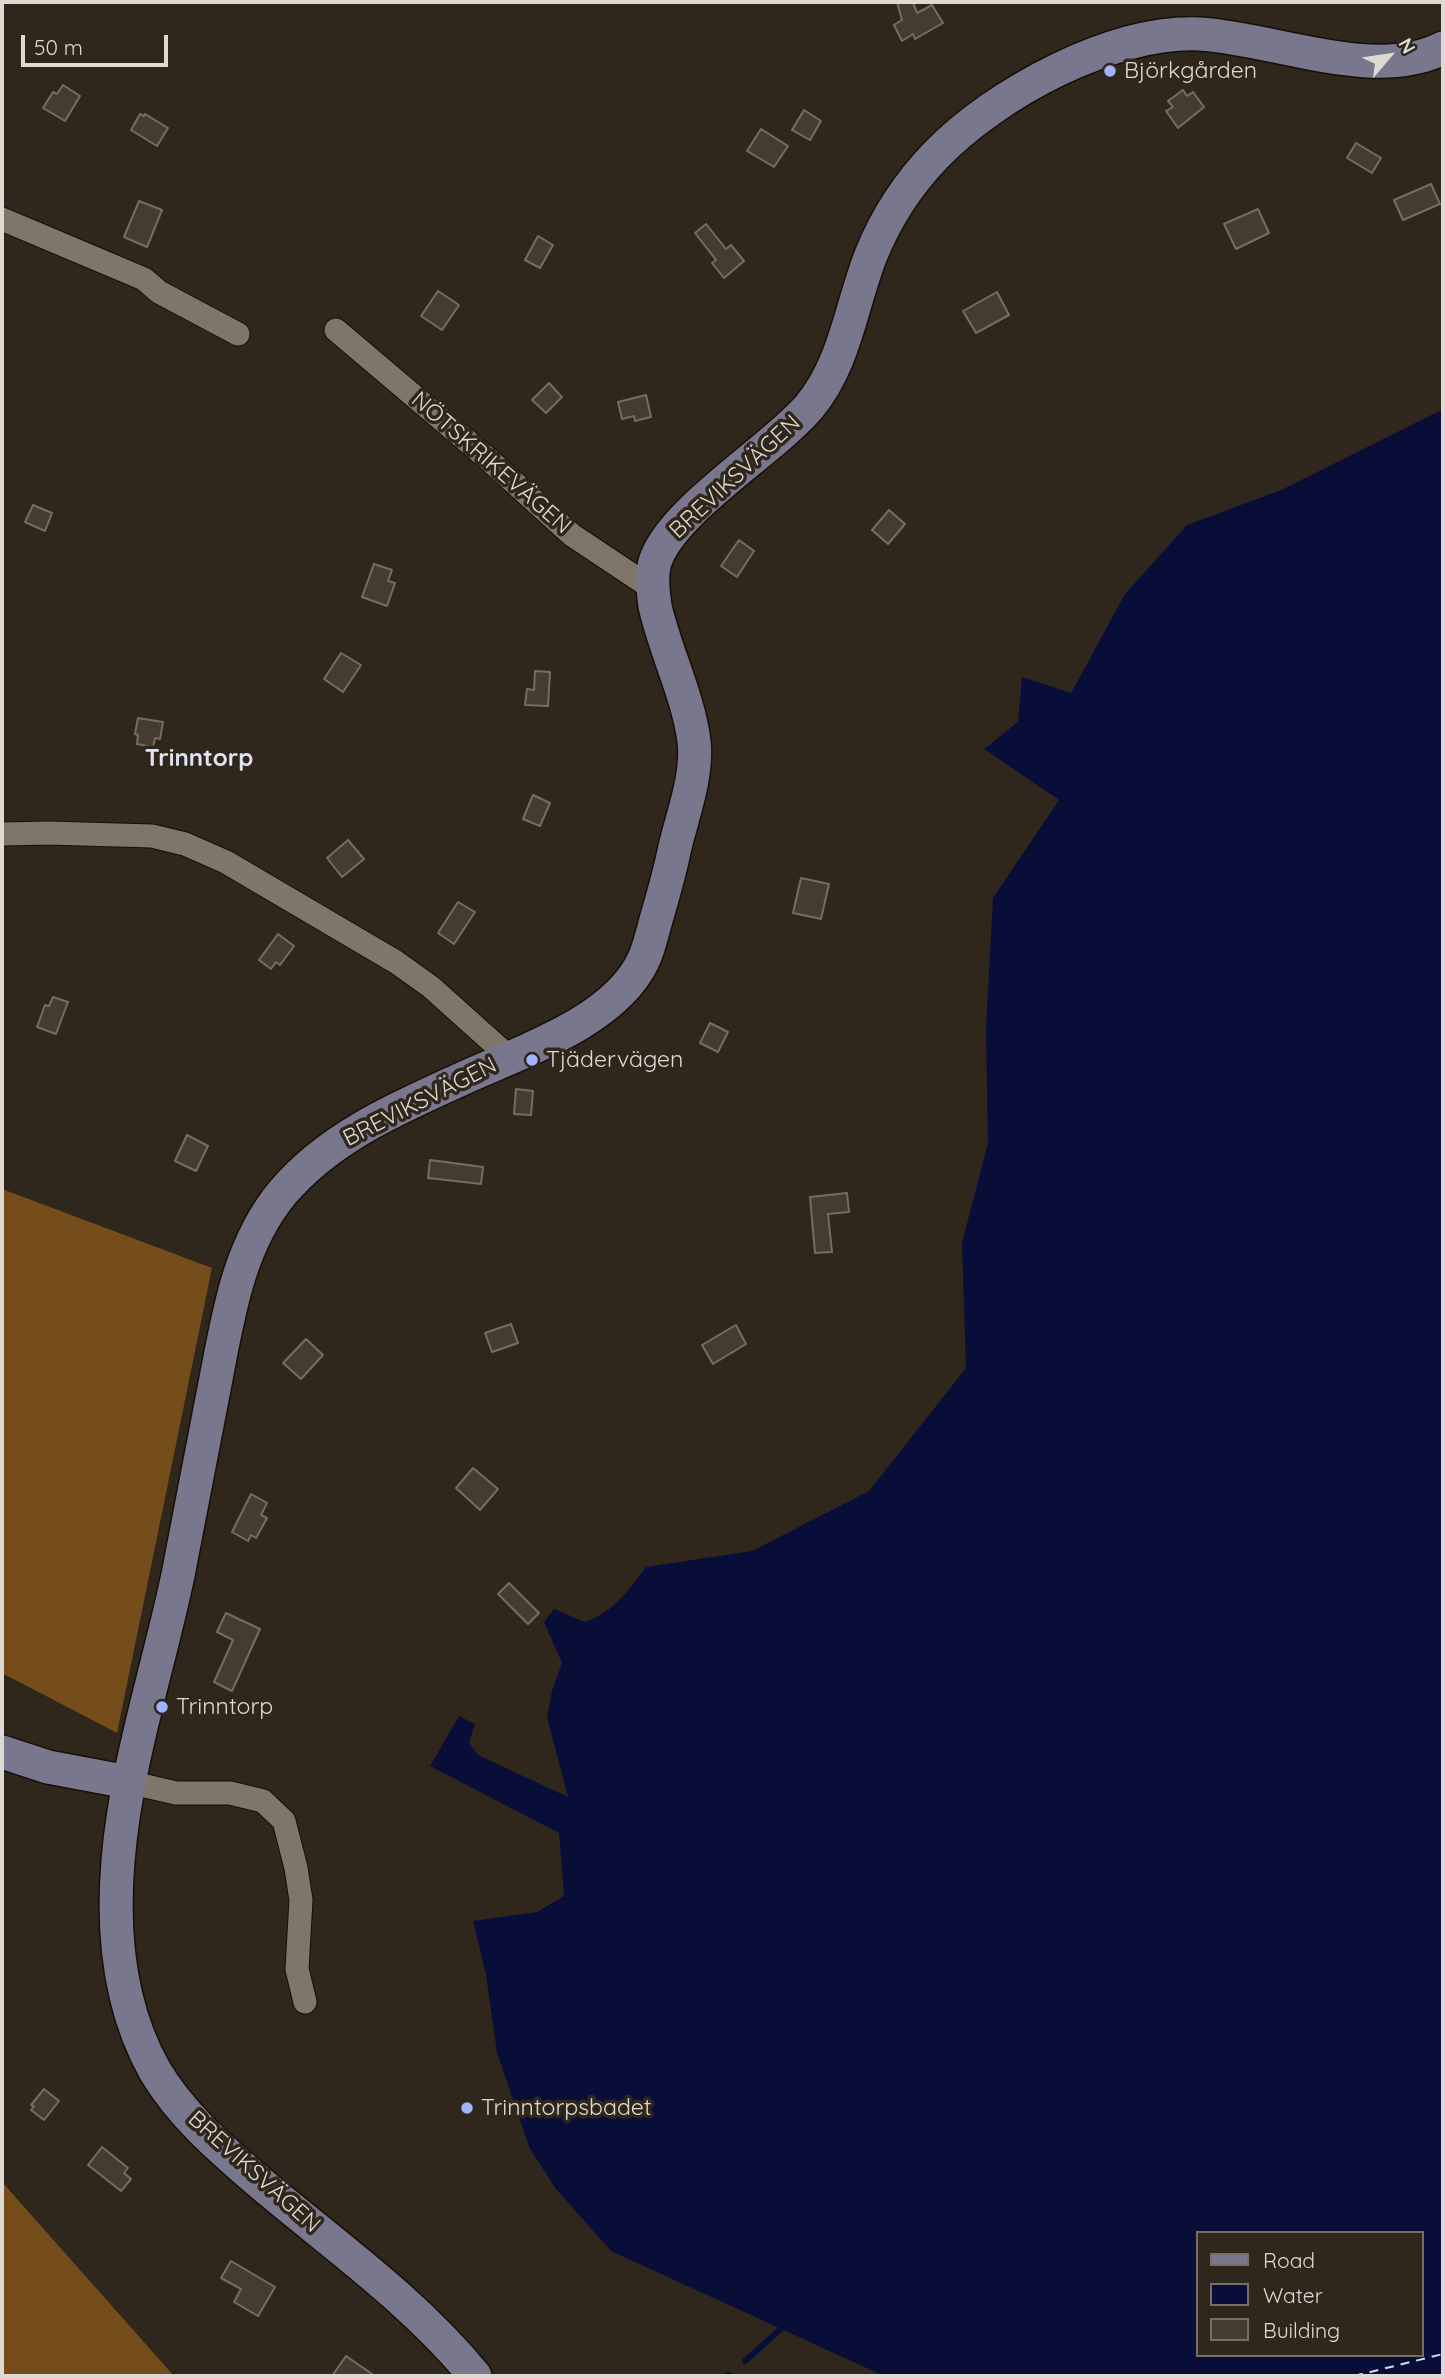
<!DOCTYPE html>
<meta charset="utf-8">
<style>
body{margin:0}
#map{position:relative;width:1445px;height:2378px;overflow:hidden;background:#30271c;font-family:Quicksand,sans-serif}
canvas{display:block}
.frame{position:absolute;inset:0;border:4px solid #dfd9d3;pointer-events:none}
.legend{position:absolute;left:1196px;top:2231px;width:228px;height:126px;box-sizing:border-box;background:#30271c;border:2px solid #766e65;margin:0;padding:9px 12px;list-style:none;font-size:21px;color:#dfd9d3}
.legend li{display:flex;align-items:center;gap:14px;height:35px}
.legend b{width:35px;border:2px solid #766e65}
.north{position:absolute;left:1354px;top:21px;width:70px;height:70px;-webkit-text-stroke:5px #30271c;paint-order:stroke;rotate:61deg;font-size:19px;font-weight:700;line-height:28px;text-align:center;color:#dfd9d3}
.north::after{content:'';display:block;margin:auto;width:24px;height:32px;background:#dfd9d3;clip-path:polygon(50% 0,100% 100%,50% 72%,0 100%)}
.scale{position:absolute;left:21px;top:35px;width:147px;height:32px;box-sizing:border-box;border:4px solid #dfd9d3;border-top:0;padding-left:9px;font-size:21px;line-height:24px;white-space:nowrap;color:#dfd9d3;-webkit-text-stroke:5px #30271c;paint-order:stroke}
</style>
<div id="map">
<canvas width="1445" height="2378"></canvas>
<div class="frame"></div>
<ul class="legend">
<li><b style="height:9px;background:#78778e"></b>Road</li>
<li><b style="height:19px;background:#090e39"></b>Water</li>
<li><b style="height:19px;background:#453c31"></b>Building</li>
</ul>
<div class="north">N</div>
<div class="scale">50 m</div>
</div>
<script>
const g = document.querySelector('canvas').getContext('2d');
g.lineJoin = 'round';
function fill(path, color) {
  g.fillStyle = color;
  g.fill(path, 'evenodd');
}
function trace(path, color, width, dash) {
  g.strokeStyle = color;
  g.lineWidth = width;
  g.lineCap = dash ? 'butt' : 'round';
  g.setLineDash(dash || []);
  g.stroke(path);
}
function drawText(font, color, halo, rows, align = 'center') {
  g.font = font + ' Quicksand,sans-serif';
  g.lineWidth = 7;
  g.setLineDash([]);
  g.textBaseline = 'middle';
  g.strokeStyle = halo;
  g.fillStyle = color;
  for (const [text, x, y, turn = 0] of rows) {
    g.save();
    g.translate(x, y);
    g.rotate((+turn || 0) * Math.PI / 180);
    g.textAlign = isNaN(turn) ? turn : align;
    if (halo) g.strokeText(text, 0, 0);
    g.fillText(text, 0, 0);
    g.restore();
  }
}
fill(new Path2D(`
 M2,1189l210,79 -95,465 -115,-60z
 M2,2182l172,194h-172z`), '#744d1a');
fill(new Path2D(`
 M1443,409v1967h-559l-273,-125 -55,-62 -26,-40 -33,-96 -11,-78 -13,-54 64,-9 27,-16 -5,-63 -129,-67 29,-50 16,8 -6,19 9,12 90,42 -21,-80 5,-26 10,-28 -18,-41 10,-13 31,13c31,-12 41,-29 61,-55l106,-16 117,-60 97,-123 -4,-125 26,-100 -2,-114 7,-131 66,-98 -75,-51 34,-27 4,-45 49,16 54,-99 62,-69 94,-35zM1198,2233h224v122h-224z`), '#090e39');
trace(new Path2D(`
 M745,2361l40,-36
 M727,2376l2,-1`), '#090e39', 6);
trace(new Path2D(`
 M1354,2376l89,-22`), '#d1dbfb', 2, [9, 7]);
const building = new Path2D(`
 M897,2h16l4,11 15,-8 11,18 -28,16 -2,-5 -11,7 -8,-16 8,-5z
 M63,85l17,11 -15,25 -22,-13 10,-16 4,2z
 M1183,90l4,6 6,-4 11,15 -26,21 -12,-17 7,-4 -5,-6z
 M804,110l17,11 -11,19 -18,-10z
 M140,114l4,2 1,-2 23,14 -11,18 -26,-16z
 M761,129l27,17 -14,21 -27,-16z
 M1356,143l25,15 -9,15 -25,-15z
 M1431,184l9,20 -37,16 -9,-20z
 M139,201l23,9 -15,37 -23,-10z
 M1258,209l11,24 -33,16 -12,-25z
 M706,224l20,25 5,-4 13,16 -20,17 -12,-15 4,-3 -21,-27z
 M538,236l15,9 -13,23 -15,-8z
 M438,291l21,14 -17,25 -21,-14z
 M997,292l12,23 -33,18 -13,-22z
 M549,383l13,14 -16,16 -14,-13z
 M646,395l5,22 -16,4 -1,-5 -12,3 -4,-17z
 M33,505l19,8 -7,18 -20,-9z
 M889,510l16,14 -17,20 -16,-14z
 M739,540l15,11 -17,26 -16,-11z
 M374,564l18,6 -4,11 7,2 -8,23 -25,-9z
 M341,653l20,12 -18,27 -19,-13z
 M535,671l15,1 -2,34 -23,-1 2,-16 7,1z
 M138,718l25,4 -3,17 -5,-1 -2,9 -16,-3 1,-9 -3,-1z
 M533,795l17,8 -10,23 -17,-7z
 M348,840l16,19 -22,18 -15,-19z
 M801,878l28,6 -8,35 -28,-6z
 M458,902l17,10 -21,32 -16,-11z
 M278,934l16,12 -14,19 -4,-3 -5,7 -12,-9z
 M53,997l15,5 -12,32 -19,-7 8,-22 4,1z
 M710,1023l18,9 -10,20 -18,-9z
 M516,1089l17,2 -2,24 -17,-1z
 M187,1135l21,11 -12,25 -21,-10z
 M430,1160l53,7 -2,17 -53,-6z
 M847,1193l2,19 -21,2 4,38 -17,1 -5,-56z
 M511,1324l7,19 -26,9 -7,-19z
 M736,1325l10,19 -33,20 -11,-19z
 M306,1339l17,16 -22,24 -18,-16z
 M473,1468l25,21 -18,21 -24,-22z
 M251,1494l16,9 -6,12 6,3 -11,20 -5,-3 -3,6 -16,-9z
 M509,1583l30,30 -11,11 -30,-30z
 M226,1613l34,16 -28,62 -18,-9 19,-42 -16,-8z
 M44,2089l15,12 -15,19 -13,-10 3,-4 -3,-1z
 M102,2147l26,21 -4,5 7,6 -10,12 -33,-26z
 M231,2261l44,26 -17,29 -24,-14 7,-13 -20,-11z
 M346,2356l29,20h-43z`);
fill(building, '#453c31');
trace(building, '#776c60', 2);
const street = new Path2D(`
 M2,219l142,60 15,13 79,42
 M336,330l151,128 85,77 81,54
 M2,834l46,-1 104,3 33,8 41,18 170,100 35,25 78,70
 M128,1782l48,11h54l33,8 21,20 12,47 5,32 -4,69 8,33`);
const secondary = new Path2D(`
 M2,1752l46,15 80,15
 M475,2376c-62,-76 -143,-132 -217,-195 -38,-33 -77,-66 -103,-110 -36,-64 -43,-138 -37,-210 8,-98 40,-191 60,-286 12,-60 23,-121 35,-181 14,-70 23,-146 70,-202 45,-53 110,-82 172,-110 59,-28 158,-58 188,-121 6,-12 9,-27 13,-41 7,-24 14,-48 19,-73 8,-33 23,-72 19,-106 -6,-46 -29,-90 -39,-135 -2,-15 -4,-30 0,-44 16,-51 116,-111 154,-155 36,-43 42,-101 62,-152 15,-37 37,-71 65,-100 60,-62 177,-125 264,-121 73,4 174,49 243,14`);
trace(street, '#170f06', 25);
trace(secondary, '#170f06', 36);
trace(street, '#807569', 23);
trace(secondary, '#78778e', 33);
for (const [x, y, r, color] of [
 [1110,71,7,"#9eb4fd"],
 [532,1060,7,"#9eb4fd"],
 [162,1707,7,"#9eb4fd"],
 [467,2108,7,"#9eb4fd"]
]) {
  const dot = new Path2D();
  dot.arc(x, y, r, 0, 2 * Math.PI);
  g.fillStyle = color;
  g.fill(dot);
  trace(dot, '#30271c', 2.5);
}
drawText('23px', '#dfd9d3', '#30271c', [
 ["Björkgården",1124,71],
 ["Tjädervägen",546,1060],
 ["Trinntorp",176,1707],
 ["Trinntorpsbadet",481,2108]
], 'left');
drawText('23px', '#dfd9d3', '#30271c', [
 ["NÖTSKRIKEVÄGEN",491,463,41],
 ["BREVIKSVÄGEN",735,477,-43],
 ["BREVIKSVÄGEN",420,1102,-27],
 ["BREVIKSVÄGEN",254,2172,42]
]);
drawText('bold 24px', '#dfe4f2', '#30271c', [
 ["Trinntorp",199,759]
]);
</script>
